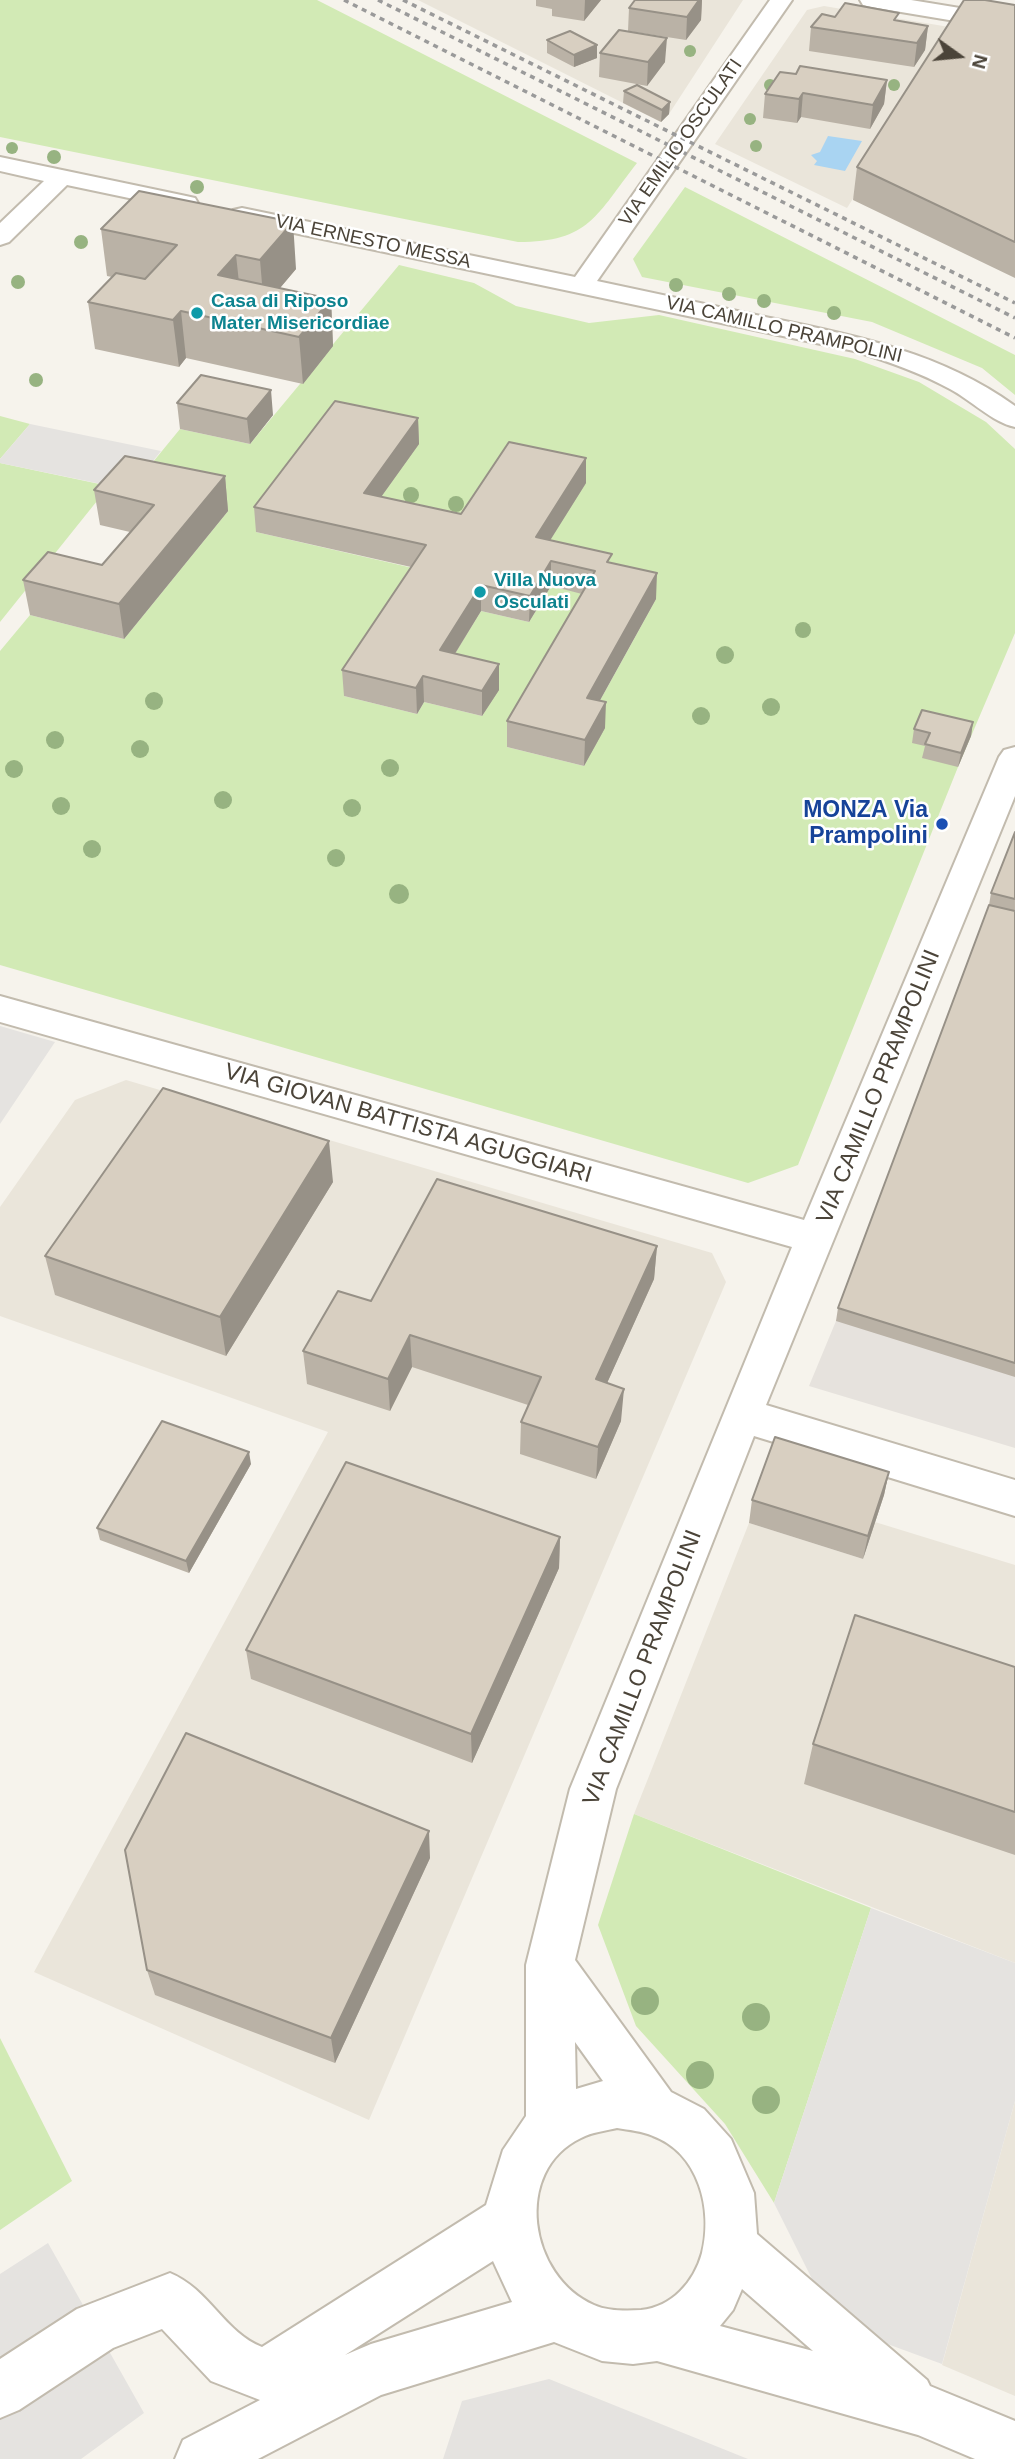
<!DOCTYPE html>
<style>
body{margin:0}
#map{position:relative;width:1015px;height:2459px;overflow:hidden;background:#f6f3ec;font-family:Arial,sans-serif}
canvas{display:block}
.north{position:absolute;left:924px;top:21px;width:70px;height:70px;-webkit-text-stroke:5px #fff;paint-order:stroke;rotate:105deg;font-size:19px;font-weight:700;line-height:28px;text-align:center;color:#4b4439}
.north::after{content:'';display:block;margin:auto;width:24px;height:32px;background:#4b4439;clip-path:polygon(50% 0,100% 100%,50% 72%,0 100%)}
</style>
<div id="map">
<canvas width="1015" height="2459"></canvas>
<div class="north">N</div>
</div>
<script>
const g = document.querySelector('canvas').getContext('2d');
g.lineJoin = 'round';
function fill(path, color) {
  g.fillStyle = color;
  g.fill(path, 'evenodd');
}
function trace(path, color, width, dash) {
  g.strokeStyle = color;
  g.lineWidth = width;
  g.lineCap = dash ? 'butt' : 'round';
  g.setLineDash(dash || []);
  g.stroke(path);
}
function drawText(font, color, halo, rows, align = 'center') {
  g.font = font + ' Arial,sans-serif';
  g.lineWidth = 5;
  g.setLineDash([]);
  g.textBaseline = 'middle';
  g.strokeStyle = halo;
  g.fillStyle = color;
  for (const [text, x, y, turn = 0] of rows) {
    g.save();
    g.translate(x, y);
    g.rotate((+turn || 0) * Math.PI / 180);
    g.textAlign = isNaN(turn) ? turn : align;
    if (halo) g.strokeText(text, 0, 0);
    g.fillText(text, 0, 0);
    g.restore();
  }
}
fill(new Path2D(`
 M418,0h325l-74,114 -8,8z
 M824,6l137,23 -114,179 -132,-64 92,-134z
 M126,1080l586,173 14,29 -357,838 -335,-148 294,-540 -328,-116v-109l75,-107z
 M875,1522l140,43v398l-381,-149 115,-291 114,36z
 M1015,2101v295l-73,-31z`), '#eae5da');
fill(new Path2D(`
 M1015,843v605l-206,-62 27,-65z`), '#e6e2dd');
fill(new Path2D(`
 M0,0h317l320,163c-41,52 -47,79 -119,79l-518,-105z
 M685,187l330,168v40l-33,-27 -110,-46 -230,-45 -9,-18z
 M399,265l75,18 42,23 73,17 70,-8 196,44 64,23 67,40 29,27v184l-57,134 -160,398 -50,18 -748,-218v-314l30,-36 94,24 104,-128 -98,-21 50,-61 70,15zM336,426l82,18 -52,74 95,22 48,-73 76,16 -49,80 74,16 -4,9 50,11 -69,125 17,4 -20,38 -77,-19 87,-151 -43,-10 -22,36 -48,-11 -40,65 57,14 -16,26 -58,-14 -7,12 -73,-18 82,-125 -170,-39z
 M0,416l30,8 -30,35z
 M0,463l109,23 -109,136z
 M634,1814l237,94 -97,295 -49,-79 -89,-98 -38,-101z
 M0,2038l72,143 -72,49z`), '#d2eab5');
fill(new Path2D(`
 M30,424l131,27 -31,39 -130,-27v-4z
 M0,1026l55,16 -55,82z
 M871,1908l144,55v138l-73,263 -71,-26 -56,-53 -41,-82z
 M48,2243l96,170 -63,46h-81v-185z
 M549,2379l199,80h-305l19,-58z`), '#e5e3e0');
fill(new Path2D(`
 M828,136l34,5 -17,30 -31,-6 3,-4 -6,-6 9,-3z`), '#a9d4f2');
const minor = new Path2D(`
 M770,0h22l-195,281c58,12 116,25 173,37 87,18 172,35 245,88v21c-23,-5 -44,-27 -65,-38 -31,-17 -63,-28 -96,-38l-612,-129 -9,-2 -3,-5 3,-5 9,-2 333,69z
 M860,0h51l104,17v14l-144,-24 -8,-2z
 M0,157l186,39 9,2 3,5 -3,5 -9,2 -119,-25 -58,57 -9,3v-22l44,-42 -44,-10z
 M1015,747v49l-249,609 249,75v36l-261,-80 -138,353 -41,171 96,132 33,17 27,30 23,54 3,41 170,146 3,6 85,35v38h-40l-57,-24 -261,-74 -24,3 -31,-3 -48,-19 -173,53 -123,64h-83l8,-19 77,-40 -49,-19 -49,-52 -49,19 -94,62 -19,8v-59l77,-50 93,-36c39,16 55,60 92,74l224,-142 17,-55 23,-34v-151l44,-176 222,-542 -792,-225v-26l804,224 195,-463 5,-7zM575,2042l28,39 -27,8zM617,2128c12,2 25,3 36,8 46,17 60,74 49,117 -8,29 -30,54 -61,57 -15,1 -34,1 -47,-5 -65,-28 -82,-134 -13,-167 11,-6 24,-7 36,-10zM493,2261l19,41 -141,42 -26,11zM742,2289l71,62 -93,-25 13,-16z`);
trace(minor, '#c2bbae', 4);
fill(minor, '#fff');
trace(new Path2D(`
 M344,0l671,338
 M378,0l637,318
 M403,0l612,303`), '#9a9a9a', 3.5, [5, 5]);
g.fillStyle = '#97b381';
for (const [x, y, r] of [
 [690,51,6],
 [770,85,6],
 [894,85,6],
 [750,119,6],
 [756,146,6],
 [12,148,6],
 [54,157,7],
 [197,187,7],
 [81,242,7],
 [18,282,7],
 [676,285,7],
 [729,294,7],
 [764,301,7],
 [834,313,7],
 [36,380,7],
 [411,495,8],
 [456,504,8],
 [803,630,8],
 [725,655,9],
 [154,701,9],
 [771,707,9],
 [701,716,9],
 [55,740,9],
 [140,749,9],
 [390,768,9],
 [14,769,9],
 [223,800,9],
 [61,806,9],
 [352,808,9],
 [92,849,9],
 [336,858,9],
 [399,894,10],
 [645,2001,14],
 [756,2017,14],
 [700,2075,14],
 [766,2100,14]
]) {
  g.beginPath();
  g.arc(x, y, r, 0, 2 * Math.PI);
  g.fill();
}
fill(new Path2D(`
 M536,0h65l-17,21 -32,-5v-7l-16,-3z
 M635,0h67l-1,20 -15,20 -58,-9 1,-23z
 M1015,5v273l-162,-78 4,-33z
 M835,17l63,4 30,5 -3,24 -11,17 -105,-16 2,-24z
 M547,40l50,18 -23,9 -27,-14z
 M600,53l65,9 -18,24 -48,-9z
 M796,74l91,6 -3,24 -14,25 -69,-12 -4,6 -34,-5 2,-24z
 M624,91l46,11 -1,12 -8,8 -38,-19z
 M139,191l157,78 -16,19 51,11 2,47 -30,38 -117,-26 -7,9 -84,-18 -7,-47 24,-25 -5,-1 -6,-47z
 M177,403l96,12 -23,29 -70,-15z
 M418,418l1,26 -38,53 80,17 125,-31 -36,57 62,23 44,36 -57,102 6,27 -21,38 -77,-19v-26l75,-127 -31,-8 -22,36 -48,-11 -26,43 44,36 -17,26 -58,-14 -7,12 -73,-18 -2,-26 69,-103 -155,-35 -2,-25z
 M225,476l3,35 -104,128 -94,-24 -7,-35 79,-15 28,-33 -30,-7 -6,-35z
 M973,722l-2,14 -13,31 -36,-9 3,-12 -13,-3 2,-14z
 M1015,832v545l-179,-56 2,-13 151,-403 2,-12z
 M333,1182l-107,174 -171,-61 -10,-39z
 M657,1246l-3,33 -47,104 14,38 -25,58 -76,-25 1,-32 7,-17 -116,-38 -22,44 -83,-27 -4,-33 68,-50z
 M251,1464l-62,109 -89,-33 -3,-12z
 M889,1472l-5,23 -21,64 -114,-36 3,-23z
 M560,1537l-1,31 -87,195 -221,-84 -5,-29z
 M1015,1667v188l-211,-71 9,-40z
 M430,1858l-95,205 -180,-68 -8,-25z`), '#bab2a6');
fill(new Path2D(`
 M585,0h16l-17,21z
 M699,0h3l-1,20 -15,20 1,-23z
 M928,26l-3,24 -11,17 3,-24z
 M667,38l-2,24 -18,24 1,-24z
 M597,45v13l-23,9v-12z
 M887,80l-3,24 -14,25 3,-24z
 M803,93l-2,24 -4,6 2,-24z
 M670,102l-1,12 -8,8 1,-12z
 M293,222l3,47 -32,38 -4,-47z
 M236,255l5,46 -23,-26z
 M331,299l2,47 -30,38 -4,-47z
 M181,311l5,47 -7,9 -6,-47z
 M271,390l2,25 -23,29 -3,-25z
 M418,418l1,26 -53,74 -2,-25z
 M586,458v25l-50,80v-26z
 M225,476l3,35 -104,128 -5,-35z
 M551,561v25l-22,36 1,-26z
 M657,573l-1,26 -69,125v-26z
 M481,585v26l-40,65 -1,-26z
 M499,664v26l-17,26v-25z
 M423,676l1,26 -7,12 -1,-26z
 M606,702l-1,26 -21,38 1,-26z
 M973,722l-2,14 -13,31 3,-14z
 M329,1141l4,41 -107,174 -6,-39z
 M657,1246l-3,33 -60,133 2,-33z
 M410,1335l2,32 -22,44 -2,-32z
 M624,1389l-3,32 -25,58 2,-32z
 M249,1452l2,12 -62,109 -3,-12z
 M889,1472l-5,23 -21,64 5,-23z
 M560,1537l-1,31 -87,195 -1,-29z
 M429,1831l1,27 -95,205 -4,-25z`), '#979187');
const building = new Path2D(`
 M635,0h64l-12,17 -58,-9z
 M964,0h21l30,5v237l-158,-75z
 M845,3l54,10 -5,7 34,6 -11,17 -106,-16 11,-13 13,3z
 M619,30l48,8 -19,24 -48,-9z
 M570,31l27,14 -23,10 -27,-15z
 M800,66l87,14 -14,25 -70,-12 -4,6 -34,-5 15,-22 16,2z
 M637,85l33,17 -8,8 -38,-19z
 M139,191l154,31 -33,38 -24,-5 -18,20 113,24 -32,38 -118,-26 -8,9 -85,-18 28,-29 29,6 32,-34 -76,-16z
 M201,375l70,15 -24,29 -70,-16z
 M335,401l83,17 -54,75 97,21 48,-72 77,16 -50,79 76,17 -5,8 50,11 -70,125 19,4 -21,38 -78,-19 88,-150 -44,-10 -21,35 -49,-11 -41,65 59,14 -17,27 -59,-15 -7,12 -74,-18 84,-125 -172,-38z
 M125,456l100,20 -106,128 -96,-24 25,-28 54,13 52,-60 -60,-15z
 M922,710l51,12 -12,31 -36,-9 5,-11 -16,-4z
 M1015,832v67l-24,-6z
 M989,905l26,6v452l-177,-55z
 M163,1088l166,53 -109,176 -175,-61z
 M437,1179l220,67 -61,133 28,10 -26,58 -77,-25 20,-45 -131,-42 -22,44 -85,-28 35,-60 33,10z
 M162,1421l87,31 -63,109 -89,-33z
 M775,1437l114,35 -21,64 -116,-36z
 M346,1462l214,75 -89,197 -225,-84z
 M855,1615l160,52v145l-202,-68z
 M186,1733l243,98 -98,207 -184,-68 -22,-120z`);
fill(building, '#d8cfc1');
trace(building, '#979187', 2);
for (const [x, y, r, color] of [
 [197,313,7,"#0f9aa8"],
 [480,592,7,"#0f9aa8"],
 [942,824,7,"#1a4fb4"]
]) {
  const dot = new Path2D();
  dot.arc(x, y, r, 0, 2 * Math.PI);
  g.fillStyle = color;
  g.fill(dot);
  trace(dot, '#fff', 2.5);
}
drawText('19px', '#4b4439', '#fff', [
 ["VIA EMILIO OSCULATI",681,143,-55],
 ["VIA ERNESTO MESSA",373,242,12],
 ["VIA CAMILLO PRAMPOLINI",784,330,13]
]);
drawText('bold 19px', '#0d838f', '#fff', [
 ["Casa di Riposo",211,302],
 ["Mater Misericordiae",211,324],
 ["Villa Nuova",494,581],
 ["Osculati",494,603]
], 'left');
drawText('bold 23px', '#164399', '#fff', [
 ["MONZA Via",928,811],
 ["Prampolini",928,837]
], 'right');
drawText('23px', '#4b4439', '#fff', [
 ["VIA CAMILLO PRAMPOLINI",879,1087,-68],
 ["VIA GIOVAN BATTISTA AGUGGIARI",408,1124,16],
 ["VIA CAMILLO PRAMPOLINI",643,1668,-69]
]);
</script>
